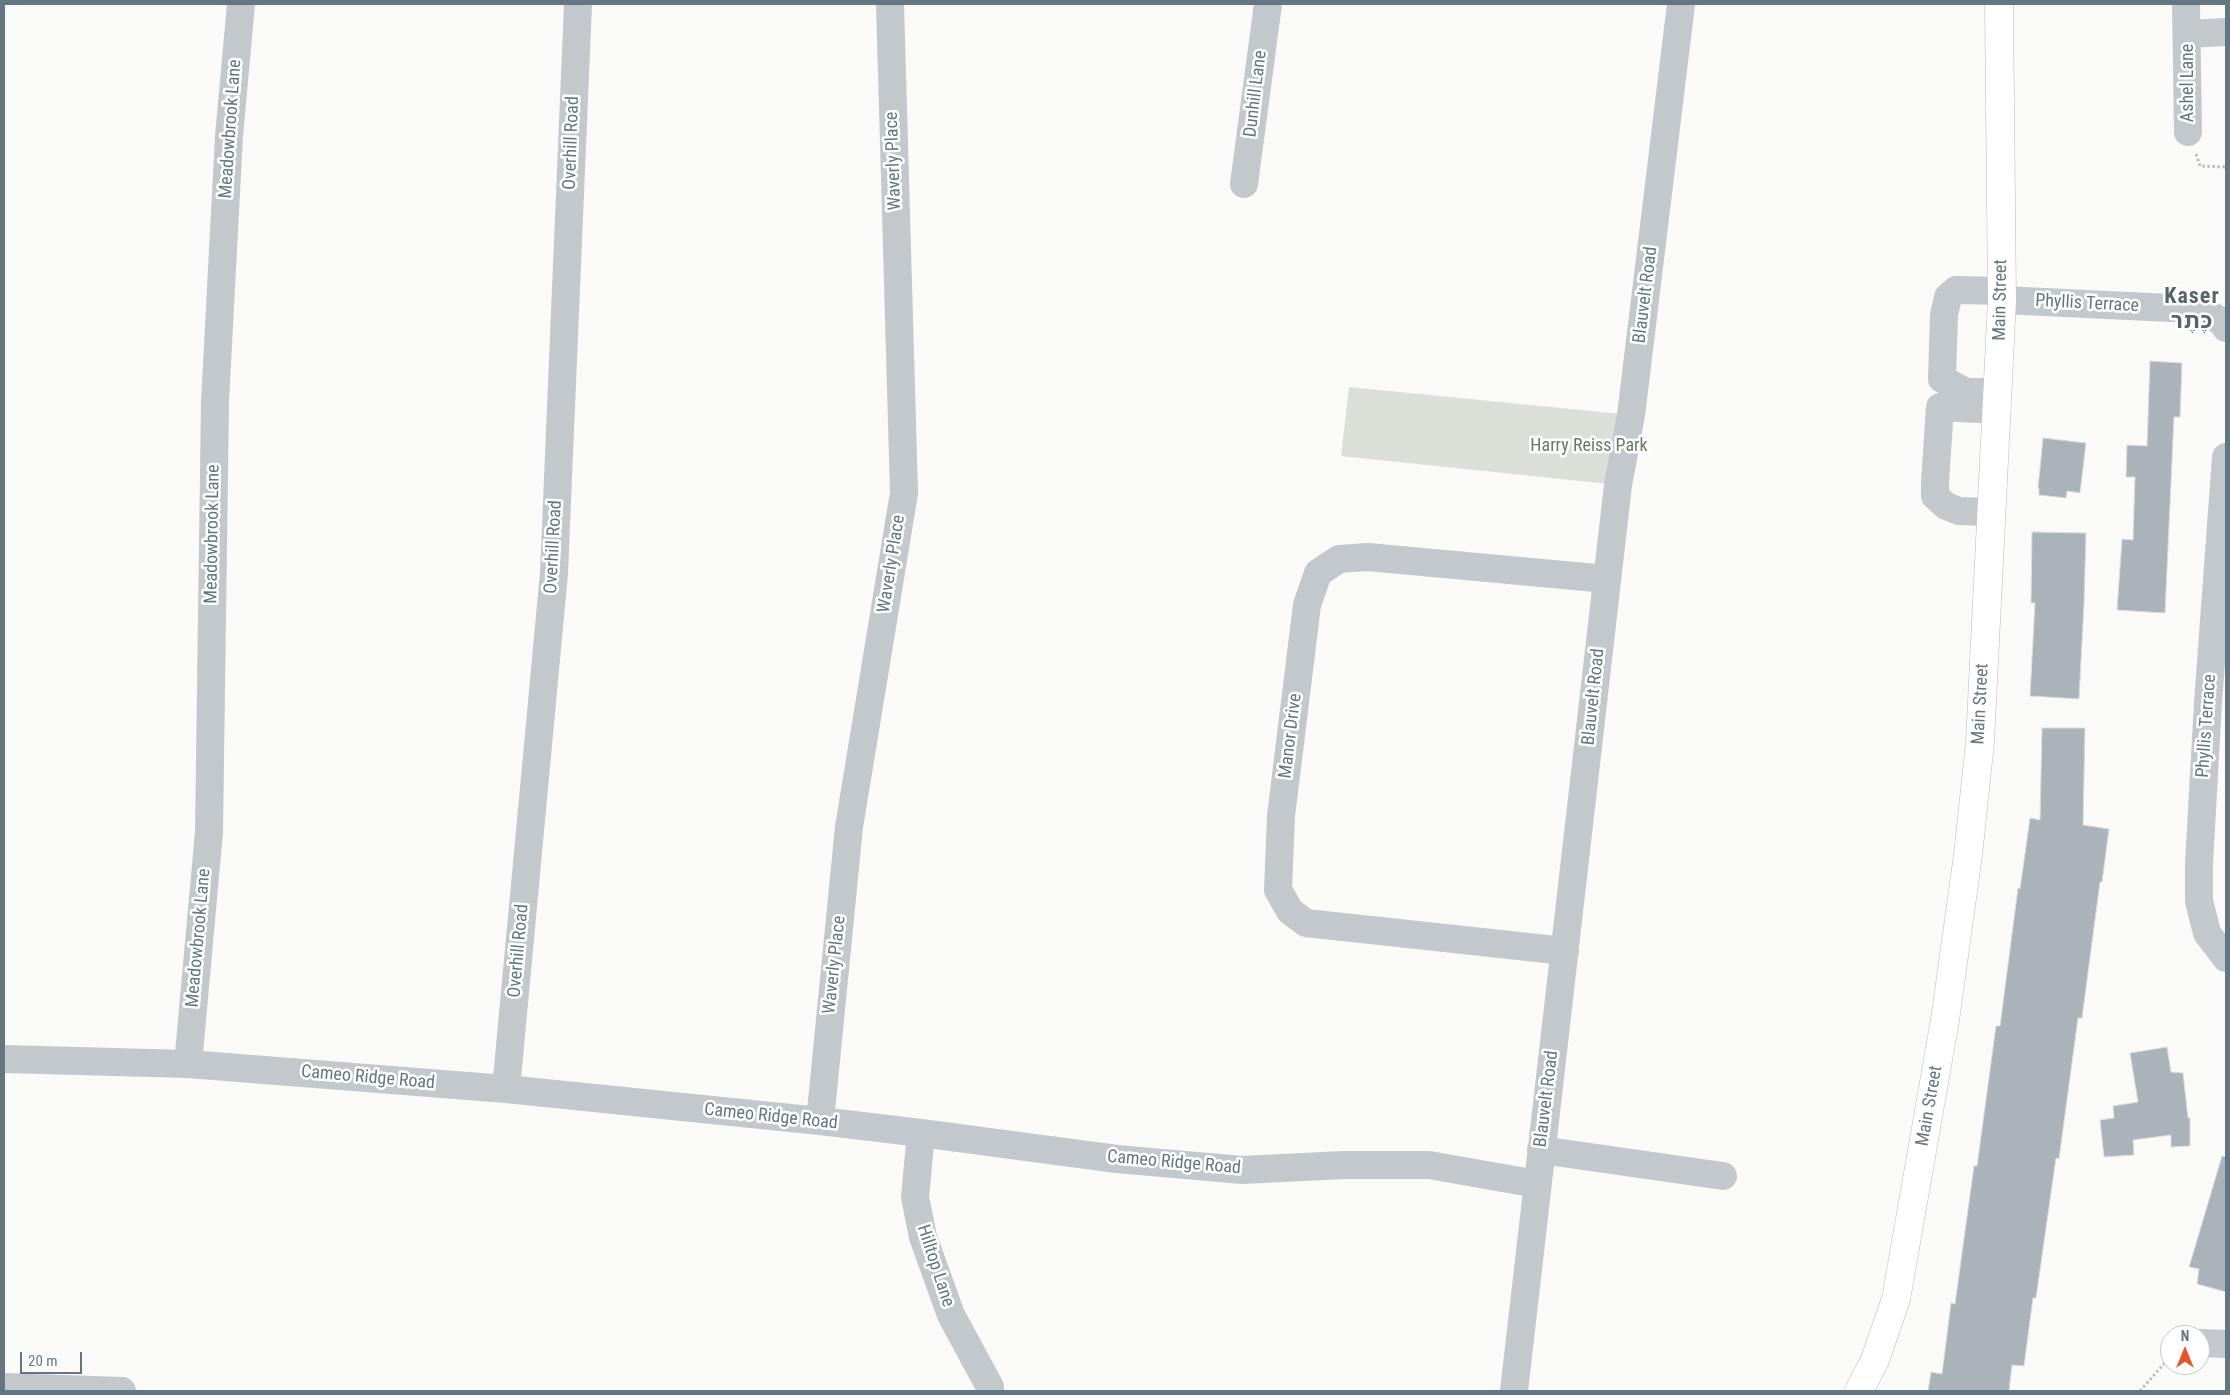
<!DOCTYPE html>
<html>
<head>
<meta charset="utf-8">
<style>
	body { margin:0 }
	#map { position:relative; width:2230px; height:1395px; overflow:hidden; background:#fafaf8; font-family:"Roboto Condensed",sans-serif }
	canvas { display:block }
	.frame { position:absolute; inset:0; border:5px solid #657683; pointer-events:none }
	.north { position:absolute; left:2160px; top:1325px; width:50px; height:50px; box-sizing:border-box; background:#fff; border:1px solid #c1c8cd; border-radius:50%; rotate:0deg; font-size:14px; font-weight:700; line-height:20px; text-align:center; color:#657683 }
	.north::after { content:''; display:block; margin:auto; width:18px; height:22px; background:#e4572e; clip-path:polygon(50% 0,100% 100%,50% 72%,0 100%) }
	.scale { position:absolute; left:20px; top:1352px; width:62px; height:22px; box-sizing:border-box; border:2px solid #657683; border-top:0; padding-left:6px; font-size:15px; line-height:18px; white-space:nowrap; color:#657683; -webkit-text-stroke:4px #fff; paint-order:stroke }
</style>
</head>
<body>
<div id="map">
<canvas width="2230" height="1395"></canvas>
<div class="frame"></div>
<div class="north">N</div>
<div class="scale">20 m</div>
</div>
<script>
const c = document.querySelector('canvas').getContext('2d');
c.lineJoin = 'round';
function fill(path, color) {
  c.fillStyle = color;
  c.fill(path, 'evenodd');
}
function poly(rows) {
  const path = new Path2D();
  for (const r of rows) {
    path.moveTo(r[0], r[1]);
    for (let i = 2; i < r.length; i += 2) path.lineTo(r[i], r[i + 1]);
  }
  return path;
}
function stroke(path, color, width, dash) {
  c.strokeStyle = color;
  c.lineWidth = width;
  c.lineCap = dash ? 'butt' : 'round';
  c.setLineDash(dash || []);
  c.stroke(path);
}
function write(font, color, halo, rows, align = 'center') {
  c.font = font + ' "Roboto Condensed","Noto Sans Hebrew",sans-serif';
  c.lineWidth = 5;
  c.setLineDash([]);
  c.textBaseline = 'middle';
  c.strokeStyle = halo;
  c.fillStyle = color;
  for (const [text, x, y, turn = 0] of rows) {
    c.save();
    c.translate(x, y);
    c.rotate((+turn || 0) * Math.PI / 180);
    c.textAlign = isNaN(turn) ? turn : align;
    if (halo) c.strokeText(text, 0, 0);
    c.fillText(text, 0, 0);
    c.restore();
  }
}
const green = poly([
	[1349,387,1631,415,1618,485,1341,456]
]);
const building = poly([
	[2150,361,2182,363,2180,417,2174,417,2165,613,2117,610,2122,539,2133,540,2135,477,2126,477,2127,445,2147,446,2150,361],
	[2043,438,2086,443,2080,493,2067,491,2066,498,2039,495,2039,488,2038,488,2043,438],
	[2032,532,2086,533,2084,604,2079,699,2030,696,2035,603,2031,603,2032,532],
	[2042,728,2085,728,2083,825,2109,829,2102,882,2100,882,2082,1018,2078,1018,2059,1159,2056,1158,2036,1298,2033,1298,2024,1366,2012,1365,2009,1391,1928,1391,1931,1372,1942,1374,1951,1303,1955,1304,1974,1166,1977,1166,1996,1026,2000,1026,2018,888,2020,889,2030,818,2040,820,2042,728],
	[2167,1047,2171,1072,2183,1073,2188,1118,2190,1118,2190,1146,2171,1147,2171,1135,2133,1140,2134,1155,2104,1157,2100,1120,2114,1118,2113,1106,2138,1102,2130,1053,2167,1047],
	[2222,1156,2226,1157,2226,1292,2197,1284,2199,1269,2189,1267,2222,1156]
]);
const path = poly([
	[2196,154,2200,166,2226,167],
	[2140,1391,2170,1357]
]);
const minor = poly([
	[2186,4,2188,132],
	[2187,34,2226,32],
	[1244,184,1268,4],
	[2002,300,2192,309,2209,314,2222,322,2226,328],
	[1995,392,1966,392,1942,379,1944,315,1948,297,1956,290,2002,291],
	[2226,457,2208,703,2199,863,2199,901,2207,933,2226,958],
	[1991,512,1959,511,1946,506,1935,496,1935,482,1940,407,1997,410],
	[1565,951,1306,923,1290,911,1278,890,1281,816,1307,605,1318,573,1339,559,1368,557,1607,579],
	[4,1059,188,1064,506,1089,820,1121,921,1133,1117,1159,1242,1170,1344,1165,1429,1165,1537,1184],
	[188,1064,209,832,215,402,229,136,241,4],
	[506,1089,554,573,578,4],
	[820,1121,849,827,904,493,890,4],
	[921,1133,915,1197,923,1237,951,1315,990,1387,990,1391],
	[1541,1150,1723,1176],
	[2200,1343,2226,1344],
	[4,1387,122,1391],
	[1514,1391,1618,485,1631,415,1681,4]
]);
const major = poly([
	[1859,1391,1875,1360,1896,1299,1945,1020,1968,855,1980,742,2002,300,1999,4]
]);
const streetNames = [
	["Ashel Lane",2188,83,-90],
	["Dunhill Lane",1256,94,-83],
	["Meadowbrook Lane",231,129,-86],
	["Overhill Road",572,143,-88],
	["Waverly Place",894,161,-92],
	["Blauvelt Road",1646,295,-83],
	["Main Street",2001,300,-89],
	["Phyllis Terrace",2087,304,3],
	["Meadowbrook Lane",213,534,-89],
	["Overhill Road",554,547,-87],
	["Waverly Place",892,564,-81],
	["Blauvelt Road",1594,697,-84],
	["Main Street",1981,704,-87],
	["Phyllis Terrace",2207,726,-86],
	["Manor Drive",1291,736,-83],
	["Meadowbrook Lane",199,938,-85],
	["Overhill Road",519,951,-85],
	["Waverly Place",835,965,-84],
	["Cameo Ridge Road",368,1078,5],
	["Blauvelt Road",1547,1099,-83],
	["Main Street",1930,1106,-80],
	["Cameo Ridge Road",771,1117,6],
	["Cameo Ridge Road",1174,1163,5],
	["Hilltop Lane",935,1266,72]
];
const parkNames = [
	["Harry Reiss Park",1589,446]
];
const districtNames = [
	["Kaser",2192,297],
	["כֶּתֶר",2192,322]
];
fill(green, '#dadfd7');
fill(building, '#aab3b9');
stroke(building, '#dcdcda', 1);
stroke(major, '#b5babe', 29);
stroke(path, '#bbbfc2', 3, [2.5, 2.5]);
stroke(minor, '#c3c8cc', 28);
stroke(major, '#fff', 28);
write('18px', '#657683', '#fff', streetNames);
write('18px', '#687a64', '#fff', parkNames);
c.letterSpacing = '1px';
write('bold 22px', '#57646e', '#fff', districtNames);
c.letterSpacing = '0px';
</script>
</body>
</html>
